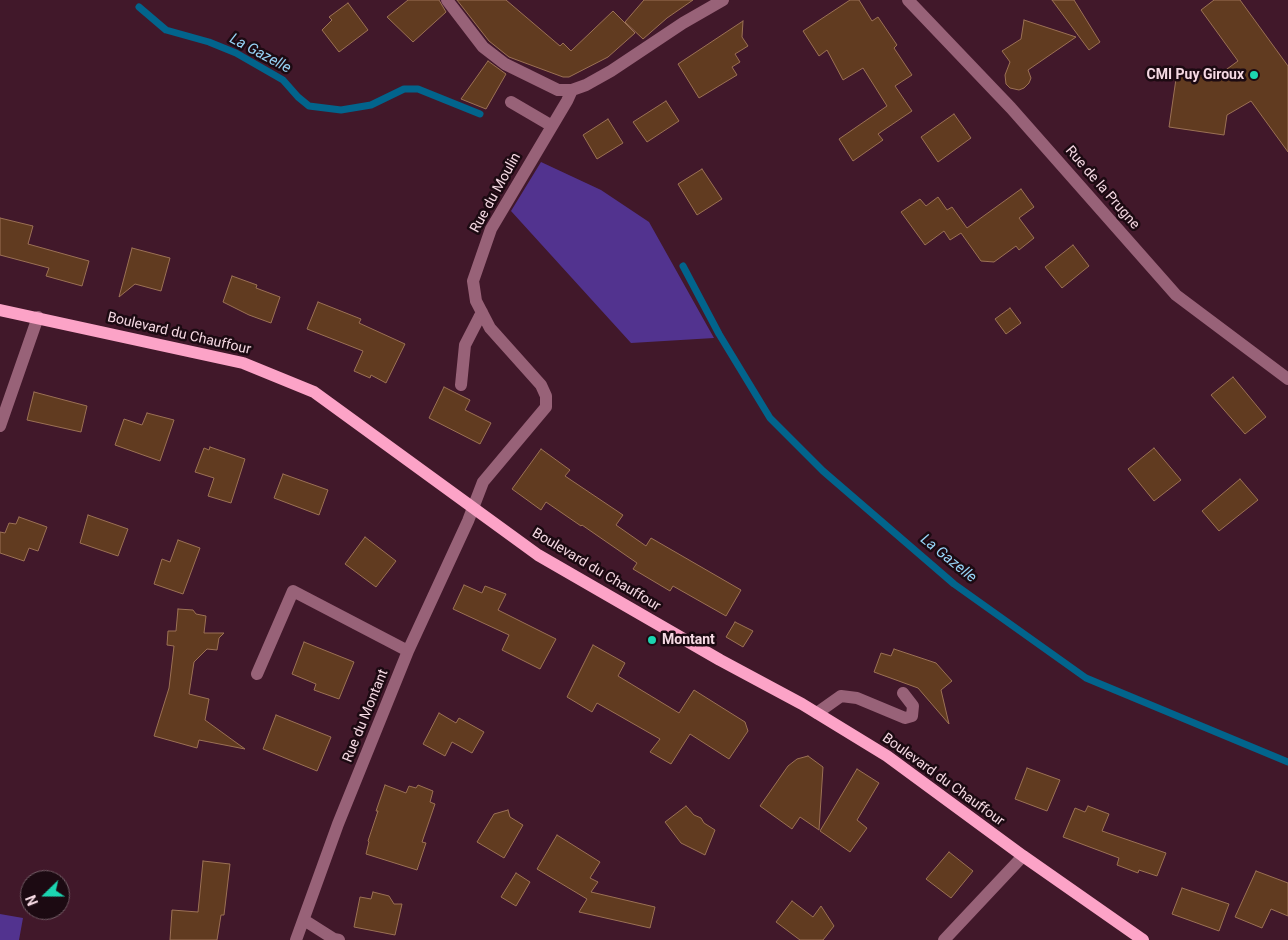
<!DOCTYPE html>
<html>
<head>
<meta charset="utf-8">
<style>
	body { margin:0 }
	#map { position:relative; width:1288px; height:940px; overflow:hidden; background:#41182a; font-family:Roboto,sans-serif }
	canvas { display:block }
	.north { position:absolute; left:20px; top:870px; width:50px; height:50px; box-sizing:border-box; background:#1c0a12; border:1px solid #735d66; border-radius:50%; rotate:248deg; font-size:14px; font-weight:700; line-height:20px; text-align:center; color:#f5d9e3 }
	.north::after { content:''; display:block; margin:auto; width:18px; height:22px; background:#1cd5b1; clip-path:polygon(50% 0,100% 100%,50% 72%,0 100%) }
</style>
</head>
<body>
<div id="map">
<canvas width="1288" height="940"></canvas>
<div class="north">N</div>
</div>
<script>
const c = document.querySelector('canvas').getContext('2d');
c.lineJoin = 'round';
function fill(path, color) {
  c.fillStyle = color;
  c.fill(path, 'evenodd');
}
function poly(rows) {
  const path = new Path2D();
  for (const r of rows) {
    path.moveTo(r[0], r[1]);
    for (let i = 2; i < r.length; i += 2) path.lineTo(r[i], r[i + 1]);
  }
  return path;
}
function stroke(path, color, width, dash) {
  c.strokeStyle = color;
  c.lineWidth = width;
  c.lineCap = dash ? 'butt' : 'round';
  c.setLineDash(dash || []);
  c.stroke(path);
}
function write(font, color, halo, rows, align = 'center') {
  c.font = font + ' Roboto,sans-serif';
  c.lineWidth = 5;
  c.setLineDash([]);
  c.textBaseline = 'middle';
  c.strokeStyle = halo;
  c.fillStyle = color;
  for (const [text, x, y, turn = 0] of rows) {
    c.save();
    c.translate(x, y);
    c.rotate((+turn || 0) * Math.PI / 180);
    c.textAlign = isNaN(turn) ? turn : align;
    if (halo) c.strokeText(text, 0, 0);
    c.fillText(text, 0, 0);
    c.restore();
  }
}
const green = poly([
	[541,162,601,190,649,222,714,338,631,343,511,211],
	[0,914,23,918,19,940,0,940]
]);
const stream = poly([
	[139,7,166,30,209,42,236,53,283,80,298,97,309,106,341,110,371,105,404,89,418,89,480,114],
	[683,266,719,334,770,418,823,471,954,584,1086,678,1288,762]
]);
const building = poly([
	[408,0,439,0,446,12,413,42,387,17,408,0],
	[457,0,506,0,560,46,563,43,571,51,613,11,635,33,608,57,569,77,563,77,509,57,489,41,457,0],
	[644,0,693,0,667,18,643,39,625,22,644,0],
	[850,0,859,0,872,21,878,17,897,45,894,48,912,75,895,86,912,111,878,134,883,140,853,161,839,139,887,106,863,68,843,80,827,50,819,56,803,31,850,0],
	[1052,0,1074,0,1100,42,1089,50,1052,0],
	[1214,0,1240,0,1288,66,1288,152,1251,101,1227,115,1224,135,1169,127,1177,72,1216,77,1238,61,1201,10,1214,0],
	[348,3,368,30,339,52,322,30,332,20,329,17,348,3],
	[1024,20,1076,37,1028,70,1031,78,1029,83,1024,88,1019,90,1010,88,1006,84,1005,75,1010,62,1002,51,1021,39,1024,20],
	[743,21,742,37,748,46,735,54,740,62,732,67,737,75,699,98,678,64,743,21],
	[488,61,506,74,486,109,461,99,488,61],
	[666,101,679,121,647,142,633,122,666,101],
	[954,114,971,138,938,162,921,137,954,114],
	[608,119,623,143,597,159,583,135,608,119],
	[702,169,722,199,697,215,678,184,702,169],
	[1021,189,1034,207,1019,218,1034,238,1019,250,1016,246,994,262,981,261,961,233,950,240,944,231,925,245,901,212,920,199,926,206,938,197,947,210,952,207,967,228,1021,189],
	[0,218,33,226,28,244,89,261,82,286,46,276,49,268,0,255,0,218],
	[1073,245,1089,266,1062,288,1045,267,1073,245],
	[132,248,170,258,161,291,135,284,119,297,132,248],
	[232,276,257,285,256,288,280,297,271,323,249,315,223,302,232,276],
	[318,302,361,319,359,323,405,344,386,383,371,375,370,378,354,371,363,351,307,329,318,302],
	[1010,308,1021,323,1006,334,995,319,1010,308],
	[1233,377,1266,417,1245,434,1211,395,1233,377],
	[444,387,470,400,465,410,491,423,480,444,429,418,444,387],
	[34,392,87,406,81,432,27,420,34,392],
	[147,413,174,420,160,461,115,445,124,419,142,425,147,413],
	[210,447,245,459,231,503,208,496,214,478,195,472,204,448,209,450,210,447],
	[1154,448,1181,480,1154,501,1128,469,1154,448],
	[541,449,570,470,565,476,623,515,616,525,646,546,651,538,741,590,726,616,673,586,670,591,633,569,637,563,582,525,581,526,546,502,541,510,512,489,541,449],
	[283,474,328,490,319,515,274,498,283,474],
	[1240,479,1258,500,1219,531,1202,511,1240,479],
	[88,515,128,529,118,556,80,543,88,515],
	[19,517,47,527,38,551,29,548,24,561,0,553,0,532,5,533,9,523,16,524,19,517],
	[365,537,396,561,376,587,345,564,365,537],
	[178,540,200,548,183,594,154,584,162,559,170,562,178,540],
	[464,585,482,593,485,586,506,594,498,610,556,639,540,669,502,650,509,635,453,609,464,585],
	[178,609,193,610,196,614,206,616,204,633,224,633,219,638,217,650,207,649,194,662,189,694,209,699,205,720,245,749,199,740,197,748,154,736,169,688,174,646,167,645,168,631,176,631,178,609],
	[735,622,753,631,743,647,726,637,735,622],
	[304,642,354,662,339,699,314,690,316,684,292,674,304,642],
	[593,645,625,663,618,676,679,713,694,690,745,722,748,731,729,759,690,734,671,764,650,752,660,739,597,703,592,712,567,697,593,645],
	[894,649,936,663,952,681,941,690,949,724,918,688,874,672,881,653,891,656,894,649],
	[439,713,456,723,459,718,484,732,472,753,452,742,445,756,423,744,439,713],
	[276,715,331,737,317,771,263,749,276,715],
	[808,756,823,767,819,830,800,817,792,829,760,806,788,766,797,759,808,756],
	[1027,768,1060,780,1047,811,1015,799,1027,768],
	[857,769,879,783,857,820,867,828,850,852,820,831,857,769],
	[385,785,406,793,409,786,416,788,418,785,433,791,430,802,435,804,422,842,426,843,417,870,366,854,369,842,368,841,378,811,376,811,385,785],
	[686,806,694,815,701,818,704,823,715,830,705,855,681,843,665,822,686,806],
	[1088,806,1109,814,1102,831,1166,853,1157,876,1139,870,1138,873,1117,865,1119,858,1063,837,1075,808,1085,812,1088,806],
	[508,810,510,817,523,825,504,858,477,842,494,814,508,810],
	[557,835,600,862,590,878,598,882,591,892,655,907,650,928,579,912,587,899,537,869,557,835],
	[949,852,973,871,951,898,926,879,949,852],
	[203,861,230,864,224,915,221,915,217,940,170,940,172,910,198,912,203,861],
	[1256,871,1288,883,1288,916,1271,909,1262,928,1235,917,1256,871],
	[516,873,530,882,516,906,501,897,516,873],
	[1182,888,1229,904,1219,931,1172,914,1182,888],
	[373,892,389,896,394,904,402,904,395,935,354,927,360,897,371,899,373,892],
	[792,901,813,917,821,906,834,926,823,940,800,940,776,922,792,901]
]);
const minor = poly([
	[447,0,483,47,505,64,558,90,572,90,586,85,611,71,683,23,723,0],
	[908,0,1011,108,1176,295,1288,379],
	[511,102,552,126],
	[461,385,465,345,482,312],
	[0,426,38,317],
	[257,674,293,591,408,651],
	[817,713,841,696,857,698,905,718,912,716,913,706,903,693],
	[304,920,334,939,339,940],
	[296,940,338,824,408,651,468,521,483,482,546,407,546,396,541,385,490,328,476,301,473,281,491,229,567,101,572,90],
	[944,940,1023,856]
]);
const major = poly([
	[0,310,243,363,314,392,538,555,720,660,802,704,887,756,1023,856,1143,940]
]);
const markers = [
	[1254,75,5,"#1cd5b1"],
	[652,640,5,"#1cd5b1"]
];
const poiNames = [
	["CMI Puy Giroux",1244,75],
	["Montant",662,640,"left"]
];
const streetNames = [
	["Rue de la Prugne",1102,188,49],
	["Rue du Moulin",496,193,-61],
	["Boulevard du Chauffour",179,334,13],
	["Boulevard du Chauffour",596,570,31],
	["Rue du Montant",366,716,-68],
	["Boulevard du Chauffour",943,780,36]
];
const waterNames = [
	["La Gazelle",260,54,28],
	["La Gazelle",948,559,39]
];
fill(green, '#52338f');
stroke(stream, '#02648c', 7);
fill(building, '#613b20');
stroke(building, '#9b7155', 1);
stroke(minor, '#986278', 12);
stroke(major, '#fca3c7', 12);
for (const [x, y, r, color] of markers) {
  const dot = new Path2D();
  dot.arc(x, y, r, 0, 2 * Math.PI);
  c.fillStyle = color;
  c.fill(dot);
  stroke(dot, '#1c0a12', 2);
}
write('bold 14px', '#f5d9e3', '#1c0a12', poiNames, 'right');
write('14px', '#f5d9e3', '#1c0a12', streetNames);
write('italic 15px', '#97d3f6', '#1c0a12', waterNames);
</script>
</body>
</html>
